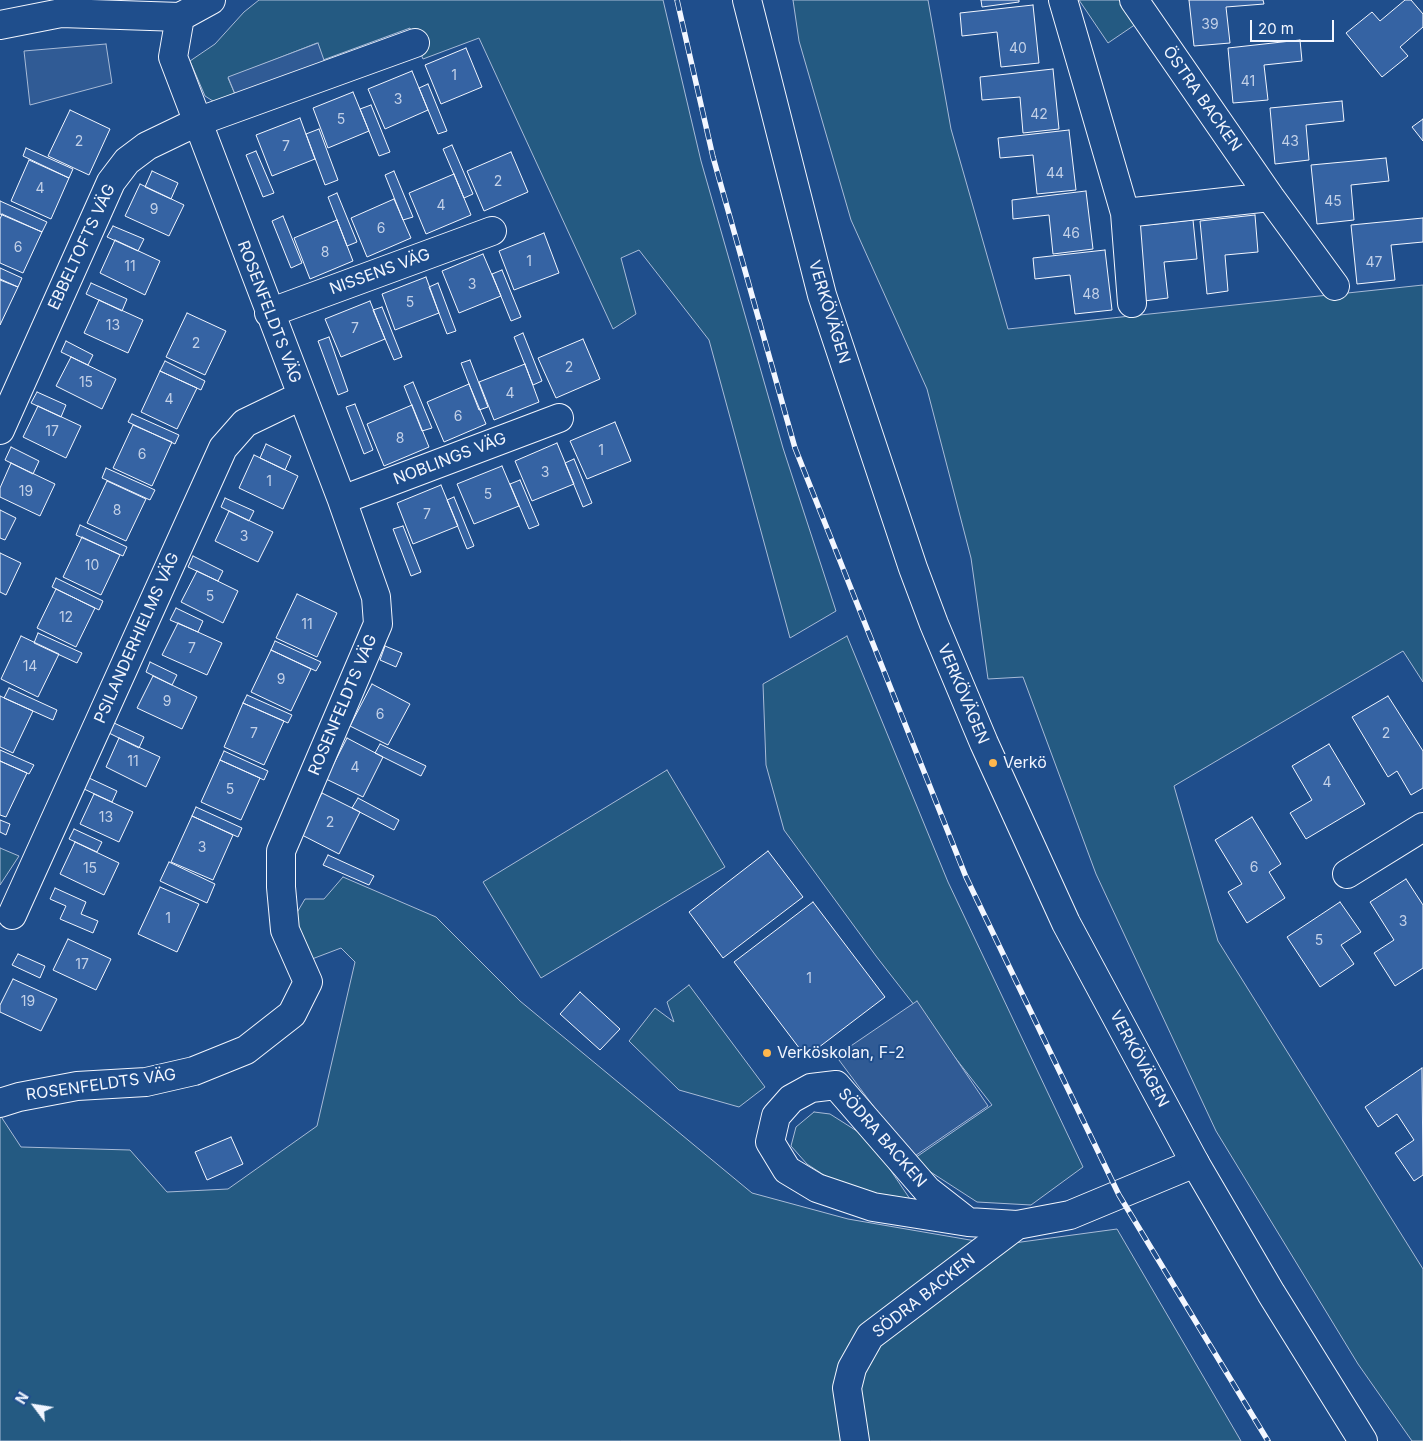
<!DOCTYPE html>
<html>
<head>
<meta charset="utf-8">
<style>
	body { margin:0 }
	#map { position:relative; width:1423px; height:1441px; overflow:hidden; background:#1f4e8c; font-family:Inter,sans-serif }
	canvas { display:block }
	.north { position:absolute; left:10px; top:1381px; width:50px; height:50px; -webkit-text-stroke:4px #1f4e8c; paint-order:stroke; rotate:301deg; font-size:14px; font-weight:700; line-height:20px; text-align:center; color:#f2f6ff }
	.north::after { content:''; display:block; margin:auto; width:18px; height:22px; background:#f2f6ff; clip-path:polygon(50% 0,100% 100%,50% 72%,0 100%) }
	.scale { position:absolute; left:1250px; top:20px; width:84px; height:22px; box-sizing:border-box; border:2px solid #f2f6ff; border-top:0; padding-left:6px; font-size:15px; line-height:18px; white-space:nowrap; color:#f2f6ff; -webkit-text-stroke:4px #1f4e8c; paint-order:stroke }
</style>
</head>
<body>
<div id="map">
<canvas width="1423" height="1441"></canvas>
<div class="north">N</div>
<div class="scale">20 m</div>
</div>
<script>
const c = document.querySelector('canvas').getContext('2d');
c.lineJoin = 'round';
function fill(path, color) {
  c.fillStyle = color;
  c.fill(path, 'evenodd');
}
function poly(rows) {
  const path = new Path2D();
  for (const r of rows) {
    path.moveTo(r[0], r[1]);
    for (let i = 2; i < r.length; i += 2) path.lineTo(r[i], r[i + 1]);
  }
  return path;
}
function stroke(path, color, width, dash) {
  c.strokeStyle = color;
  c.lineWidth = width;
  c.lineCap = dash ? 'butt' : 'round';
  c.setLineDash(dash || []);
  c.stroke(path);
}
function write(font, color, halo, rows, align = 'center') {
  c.font = font + ' Inter,sans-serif';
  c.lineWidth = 4;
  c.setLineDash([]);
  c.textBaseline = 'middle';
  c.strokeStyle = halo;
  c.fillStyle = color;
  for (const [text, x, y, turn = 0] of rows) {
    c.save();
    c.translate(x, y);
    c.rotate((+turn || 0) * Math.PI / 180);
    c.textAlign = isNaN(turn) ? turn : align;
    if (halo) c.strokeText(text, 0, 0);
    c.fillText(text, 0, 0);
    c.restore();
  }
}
const green = poly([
	[259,0,663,0,701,161,783,448,836,611,790,638,709,340,639,250,621,258,636,314,613,329,479,38,423,59,410,28,323,60,317,43,228,78,237,99,216,103,205,96,190,61,215,44,244,12,259,0],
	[793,0,928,0,951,129,1008,329,1423,285,1423,682,1403,651,1174,786,1218,941,1423,1269,1423,1441,1412,1441,1358,1364,1216,1131,1096,874,1023,677,988,679,971,558,927,389,851,220,799,41,793,0],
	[1079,0,1119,0,1136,24,1108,43,1079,0],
	[847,636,948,882,1083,1167,1031,1205,977,1202,912,1160,992,1105,876,956,784,830,766,765,763,684,847,636],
	[667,770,725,867,541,978,483,882,667,770],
	[0,848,19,856,0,885,0,848],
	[343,877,436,917,520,1001,752,1193,848,1219,999,1245,1117,1229,1241,1441,0,1441,0,1115,21,1147,130,1150,167,1192,228,1189,317,1126,355,962,341,948,312,959,303,946,295,916,305,899,324,899,343,877],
	[689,985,765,1087,739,1107,679,1090,629,1041,655,1008,674,1022,667,1002,689,985],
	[814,1112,830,1114,860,1133,883,1159,910,1199,880,1198,833,1181,807,1164,791,1146,796,1127,814,1112]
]);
const parking = poly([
	[318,43,332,83,244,116,228,77,318,43],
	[106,44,112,83,30,105,24,51,106,44],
	[917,1001,988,1106,912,1158,836,1056,917,1001]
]);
const building = poly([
	[981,0,1019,0,1019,2,982,7,981,0],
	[1189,0,1263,0,1264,4,1226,7,1230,43,1194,46,1189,0],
	[1405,0,1411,0,1423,14,1423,27,1400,47,1408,56,1382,77,1346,33,1372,12,1380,21,1405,0],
	[1033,5,1039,63,1001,67,997,32,962,36,960,13,1033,5],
	[1300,40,1302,61,1264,65,1268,100,1233,103,1228,48,1300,40],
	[466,48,482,87,441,104,425,65,466,48],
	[1053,69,1059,129,1023,133,1020,97,982,100,980,77,1053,69],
	[412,71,428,110,385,129,368,89,412,71],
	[428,84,447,131,438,134,419,88,428,84],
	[353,92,369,131,328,148,313,108,353,92],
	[1342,101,1344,121,1306,125,1309,160,1275,164,1270,108,1342,101],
	[371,105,390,152,379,156,360,109,371,105],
	[70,110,110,129,89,175,48,156,70,110],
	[300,118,315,159,272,176,256,135,300,118],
	[1423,119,1423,141,1412,127,1423,119],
	[319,129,338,180,325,185,306,134,319,129],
	[1069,130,1076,190,1037,194,1033,155,1000,158,998,138,1069,130],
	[452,145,473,194,464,198,443,149,452,145],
	[26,148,73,169,69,178,23,156,26,148],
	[256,151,274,193,263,197,246,155,256,151],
	[511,152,528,192,484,211,467,171,511,152],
	[1386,158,1389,181,1351,185,1354,220,1317,224,1311,165,1386,158],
	[29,160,69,178,51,219,11,201,29,160],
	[152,171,178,183,171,199,145,187,152,171],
	[394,171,413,217,403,220,385,175,394,171],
	[454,174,471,215,426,234,409,193,454,174],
	[140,184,184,205,169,236,125,216,140,184],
	[1086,191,1093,249,1053,254,1049,215,1013,219,1012,200,1086,191],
	[337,193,357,242,347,246,328,197,337,193],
	[394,199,411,238,367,257,351,218,394,199],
	[0,201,47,222,42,232,0,214,0,201],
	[2,214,42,232,23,273,0,263,0,219,2,214],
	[1255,215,1258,252,1225,255,1228,291,1207,294,1200,221,1255,215],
	[283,216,302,263,291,268,272,221,283,216],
	[1423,218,1423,242,1391,245,1395,280,1357,284,1351,225,1423,218],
	[337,220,353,261,310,279,294,238,337,220],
	[1193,220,1197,259,1164,262,1168,298,1144,301,1137,226,1193,220],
	[113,226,144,239,138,251,107,237,113,226],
	[544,233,559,273,514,290,499,251,544,233],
	[115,240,160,261,145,295,100,273,115,240],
	[1105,250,1112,310,1075,314,1070,275,1035,279,1033,258,1105,250],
	[483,254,501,296,459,313,442,271,483,254],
	[0,268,22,278,18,287,0,280,0,268],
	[502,270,521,317,511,321,492,274,502,270],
	[426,277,439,313,395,330,382,294,426,277],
	[0,279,18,287,0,325,0,279],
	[91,283,127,299,122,311,86,294,91,283],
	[438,283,456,331,447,334,429,287,438,283],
	[99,300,143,320,128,353,84,333,99,300],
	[370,301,385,339,341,357,325,319,370,301],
	[382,307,402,357,394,360,373,310,382,307],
	[187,313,226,331,205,375,166,357,187,313],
	[523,333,542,381,533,385,514,337,523,333],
	[329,337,348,391,338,395,318,341,329,337],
	[583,339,600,379,556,398,538,358,583,339],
	[66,341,93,355,88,365,61,352,66,341],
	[71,357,116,379,102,409,56,386,71,357],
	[470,360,488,407,479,410,461,363,470,360],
	[165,361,205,381,201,390,160,371,165,361],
	[525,364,539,402,494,420,479,382,525,364],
	[160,371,197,388,177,429,141,412,160,371],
	[413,382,432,428,422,431,404,386,413,382],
	[469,384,486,424,444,442,427,402,469,384],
	[37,392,66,405,61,417,31,403,37,392],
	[355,404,373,450,364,454,346,407,355,404],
	[412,405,429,447,384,466,367,424,412,405],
	[38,406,81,426,66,458,23,437,38,406],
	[132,414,179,435,175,444,128,422,132,414],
	[615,422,631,461,587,479,570,441,615,422],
	[133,425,172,442,152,486,113,468,133,425],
	[557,443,574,484,532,501,515,461,557,443],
	[266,444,291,456,285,470,260,458,266,444],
	[11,447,39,461,33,474,5,460,11,447],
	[254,455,298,476,283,509,239,488,254,455],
	[574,459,592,503,583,507,565,463,574,459],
	[11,463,55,484,40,516,0,497,0,488,11,463],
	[502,466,519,506,474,524,457,484,502,466],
	[106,468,155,490,150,500,102,478,106,468],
	[520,480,539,525,529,529,510,484,520,480],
	[107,481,146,499,126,541,87,523,107,481],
	[441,485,458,526,413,544,397,503,441,485],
	[454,497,474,546,467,549,447,500,454,497],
	[225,498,254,511,249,521,221,507,225,498],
	[0,510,16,518,5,540,0,538,0,510],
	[229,511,273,532,258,562,215,541,229,511],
	[80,525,127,547,123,556,76,535,80,525],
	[403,526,421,572,411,576,393,529,403,526],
	[82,537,120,555,101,595,63,577,82,537],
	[0,553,21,563,6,595,0,592,0,553],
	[193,556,223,571,218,581,188,567,193,556],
	[197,571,238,591,223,623,181,602,197,571],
	[56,578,103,601,99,610,52,587,56,578],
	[56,589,95,608,76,647,37,628,56,589],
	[297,594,337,613,317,657,276,638,297,594],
	[176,608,203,621,198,632,170,620,176,608],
	[178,623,222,643,207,675,162,655,178,623],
	[38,633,82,653,77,663,34,643,38,633],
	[21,636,59,654,38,697,1,679,21,636],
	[275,641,321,662,316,671,271,650,275,641],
	[385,646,402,653,396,667,380,660,385,646],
	[271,650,311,669,291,711,251,692,271,650],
	[150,662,177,675,172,685,146,672,150,662],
	[153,676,197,697,182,729,137,708,153,676],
	[372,684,410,704,388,745,350,726,372,684],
	[9,688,57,710,53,720,4,698,9,688],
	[247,695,292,715,288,723,243,703,247,695],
	[0,696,33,711,13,753,0,747,0,696],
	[1388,696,1423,751,1423,788,1411,795,1397,771,1388,777,1352,717,1388,696],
	[243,703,284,721,264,765,224,747,243,703],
	[114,723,144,737,139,748,109,733,114,723],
	[119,738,160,757,146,787,106,767,119,738],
	[347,738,383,757,363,797,326,779,347,738],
	[380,744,426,766,421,776,375,753,380,744],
	[1329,744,1365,804,1306,839,1290,813,1312,800,1292,766,1329,744],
	[0,750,34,765,29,774,0,761,0,750],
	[224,751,268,771,264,780,220,760,224,751],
	[220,760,260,778,241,820,201,802,220,760],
	[0,761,27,773,6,817,0,815,0,761],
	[89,778,117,791,112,802,84,789,89,778],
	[322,793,360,812,339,854,300,834,322,793],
	[94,794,133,812,119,842,80,824,94,794],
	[358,798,399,820,394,830,352,808,358,798],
	[196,807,242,828,238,837,192,816,196,807],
	[192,816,233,835,213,880,171,862,192,816],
	[1252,817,1281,864,1269,872,1285,898,1247,923,1228,892,1242,884,1215,840,1252,817],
	[0,820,10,824,6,835,0,832,0,820],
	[74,829,102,842,97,852,69,839,74,829],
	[75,842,119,863,104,895,60,874,75,842],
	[768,851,803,897,723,958,689,912,768,851],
	[328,855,374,876,369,885,323,865,328,855],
	[169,862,215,884,207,903,160,881,169,862],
	[1406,879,1423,905,1423,968,1395,986,1374,953,1394,940,1370,902,1406,879],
	[160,887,199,904,177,952,138,934,160,887],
	[55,888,86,902,81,914,98,921,93,933,60,919,66,906,50,899,55,888],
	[813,902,885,997,806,1057,734,962,813,902],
	[1340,902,1361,932,1341,945,1354,964,1320,987,1287,937,1340,902],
	[68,939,111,959,96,990,53,970,68,939],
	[18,954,45,966,40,978,12,965,18,954],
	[13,979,57,999,41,1031,0,1012,0,1005,13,979],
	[580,992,620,1029,600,1050,560,1014,580,992],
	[1422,1068,1423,1175,1414,1181,1395,1153,1414,1140,1397,1114,1378,1127,1365,1107,1422,1068],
	[231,1137,243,1164,207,1180,195,1152,231,1137]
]);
const minor = poly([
	[1063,0,1125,213,1132,303],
	[1134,0,1270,197,1335,286],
	[0,25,61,13,180,17,211,0],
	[1125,213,1270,197],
	[269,313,492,231],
	[0,430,111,182,127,161,147,146,197,122,415,43],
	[342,500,559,418],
	[1347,874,1423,827],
	[12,915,223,448,245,423,301,396],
	[0,1103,19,1097,77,1086,146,1082,194,1071,246,1050,292,1014,308,982,285,930,281,887,281,851,378,624,376,597,342,500,173,57,180,17],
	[968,1222,873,1207,817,1188,787,1170,770,1142,776,1116,791,1099,811,1088,836,1085,927,1190,968,1222,1017,1225,1070,1215,1195,1163],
	[855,1441,847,1388,852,1368,870,1336,1017,1225]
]);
const major = poly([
	[747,0,822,295,913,568,934,624,984,743,1066,923,1195,1163,1271,1293,1363,1441]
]);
const rail = poly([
	[677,0,713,157,795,448,966,877,1119,1195,1268,1441]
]);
const markers = [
	[993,763,5,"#ffb74d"],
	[767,1053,5,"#ffb74d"]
];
const numberNames = [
	["39",1210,25],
	["40",1018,49],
	["1",454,76],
	["41",1248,82],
	["3",398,100],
	["42",1039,115],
	["5",341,120],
	["2",79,142],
	["43",1290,142],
	["7",286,147],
	["44",1055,174],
	["2",498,182],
	["4",40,189],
	["45",1333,202],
	["4",441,206],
	["9",154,210],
	["6",381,229],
	["46",1071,234],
	["6",18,248],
	["8",325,253],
	["1",529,262],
	["47",1374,263],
	["11",130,267],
	["3",472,285],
	["48",1091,295],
	["5",410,303],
	["13",113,326],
	["7",355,329],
	["2",196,344],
	["2",569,368],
	["15",86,383],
	["4",510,394],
	["4",169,400],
	["6",458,417],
	["17",52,432],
	["8",400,439],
	["1",601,451],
	["6",142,455],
	["3",545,473],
	["1",269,482],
	["19",26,492],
	["5",488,495],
	["8",117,511],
	["7",427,515],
	["3",244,537],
	["10",92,566],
	["5",210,597],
	["12",66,618],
	["11",307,625],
	["7",192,649],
	["14",30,667],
	["9",281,680],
	["9",167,702],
	["6",380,715],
	["7",254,734],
	["2",1386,734],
	["11",133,762],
	["4",355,768],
	["4",1327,783],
	["5",230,790],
	["13",106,818],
	["2",330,823],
	["3",202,848],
	["6",1254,868],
	["15",90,869],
	["1",168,919],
	["3",1403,922],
	["5",1319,941],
	["17",82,965],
	["1",809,979],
	["19",28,1002]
];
const streetNames = [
	["ÖSTRA BACKEN",1202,99,55],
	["EBBELTOFTS VÄG",82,247,-65],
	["NISSENS VÄG",380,272,-20],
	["ROSENFELDTS VÄG",269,312,69],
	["VERKÖVÄGEN",829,312,73],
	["NOBLINGS VÄG",450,459,-21],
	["PSILANDERHIELMS VÄG",137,638,-66],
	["VERKÖVÄGEN",963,694,67],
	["ROSENFELDTS VÄG",343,705,-67],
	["VERKÖVÄGEN",1139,1059,62],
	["ROSENFELDTS VÄG",101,1085,-8],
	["SÖDRA BACKEN",882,1138,49],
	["SÖDRA BACKEN",924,1296,-38]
];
const poiNames = [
	["Verkö",1003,763],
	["Verköskolan, F-2",777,1053]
];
fill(green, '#245a82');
stroke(green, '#a8bbd7', 1);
fill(parking, '#305b95');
stroke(parking, '#a8bbd7', 1);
fill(building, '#3563a3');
stroke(building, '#f2f6ff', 1);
stroke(minor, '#f2f6ff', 30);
stroke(major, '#f2f6ff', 30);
stroke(minor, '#1f4e8c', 28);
stroke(major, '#1f4e8c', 28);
stroke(rail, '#f2f6ff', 5.5);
stroke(rail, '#1f4e8c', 4, [11]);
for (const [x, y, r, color] of markers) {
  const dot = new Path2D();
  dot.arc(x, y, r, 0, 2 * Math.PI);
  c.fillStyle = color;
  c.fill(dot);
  stroke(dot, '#1f4e8c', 2);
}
write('14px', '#c3d1e8', null, numberNames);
write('16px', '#f2f6ff', '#1f4e8c', streetNames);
write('16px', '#f2f6ff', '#1f4e8c', poiNames, 'left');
</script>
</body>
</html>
